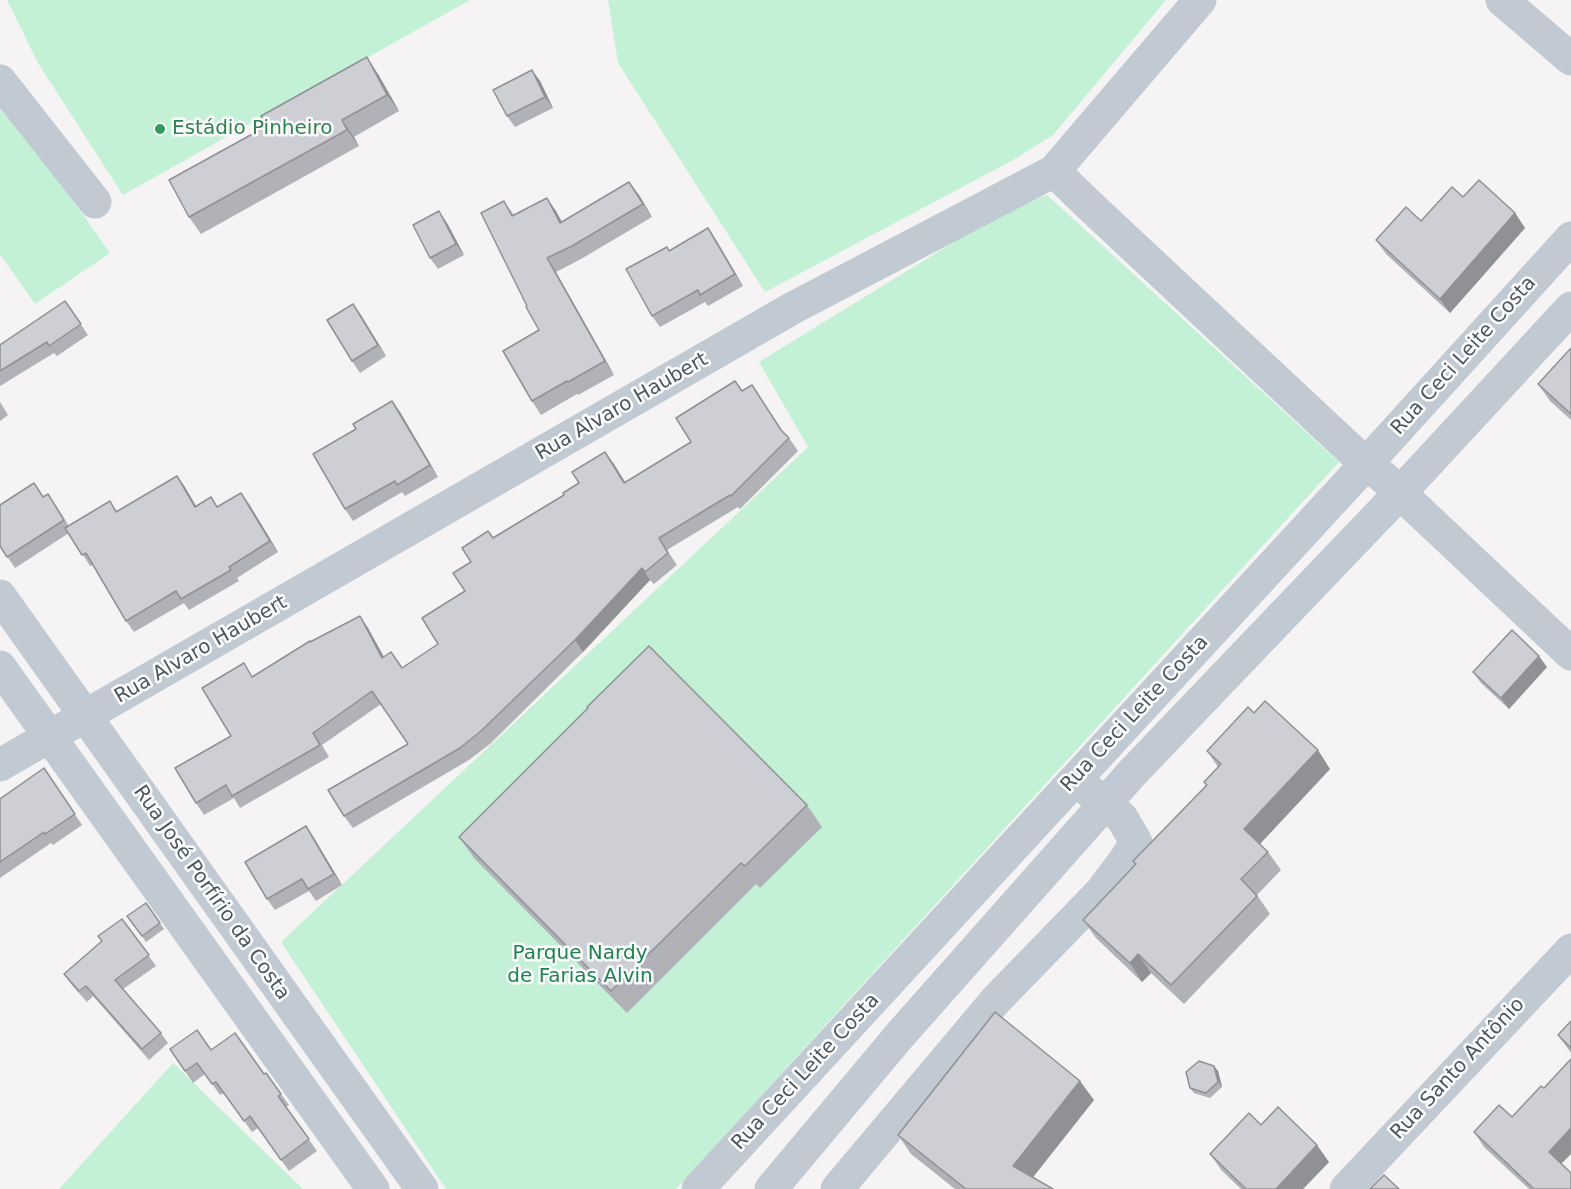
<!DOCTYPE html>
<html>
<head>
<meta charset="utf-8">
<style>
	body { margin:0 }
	canvas { display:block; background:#f5f3f3 }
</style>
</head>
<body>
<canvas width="1571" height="1189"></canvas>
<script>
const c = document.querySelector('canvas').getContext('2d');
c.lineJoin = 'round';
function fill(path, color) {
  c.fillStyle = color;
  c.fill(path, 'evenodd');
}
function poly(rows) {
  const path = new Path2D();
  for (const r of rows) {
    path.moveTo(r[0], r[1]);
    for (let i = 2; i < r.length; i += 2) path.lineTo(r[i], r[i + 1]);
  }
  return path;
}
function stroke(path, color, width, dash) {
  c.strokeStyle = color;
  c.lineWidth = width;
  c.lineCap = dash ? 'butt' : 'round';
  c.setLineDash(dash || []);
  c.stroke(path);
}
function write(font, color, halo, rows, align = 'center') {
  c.font = font + ' "DejaVu Sans",sans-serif';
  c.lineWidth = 5;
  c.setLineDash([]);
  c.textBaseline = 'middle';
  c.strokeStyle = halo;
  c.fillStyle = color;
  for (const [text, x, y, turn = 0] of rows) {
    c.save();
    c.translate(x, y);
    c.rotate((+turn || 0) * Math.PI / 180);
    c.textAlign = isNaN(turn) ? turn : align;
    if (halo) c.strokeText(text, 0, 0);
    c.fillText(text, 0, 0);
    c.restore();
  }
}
const green = poly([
	[7,0,470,0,123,195,38,63],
	[608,0,1166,0,1053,135,1013,160,765,292,618,63],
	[6,105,110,253,35,304,0,254,0,109],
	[1047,195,1339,462,676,1189,446,1189,281,942,808,447,759,362,1006,210],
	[173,1063,303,1189,59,1189]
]);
const minor = poly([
	[1502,0,1571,59],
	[0,81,95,202],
	[1054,171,1088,204,1366,464,1383,477,1571,654],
	[0,596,422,1189],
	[0,667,373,1189],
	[0,765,791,309,1054,171,1200,0],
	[698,1189,1366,464,1571,238],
	[771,1189,900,1035,1133,772,1399,494,1571,308],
	[837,1189,996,1000,1101,892,1125,860,1136,842,1122,818,1088,790],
	[1346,1189,1571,950]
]);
const wall = poly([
	[532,70,540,81,553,108,515,127,507,116],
	[378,74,399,111,354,137,359,146,201,234,189,217],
	[639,195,652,217,581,259,556,272,614,375,578,395,577,394,541,415,532,401,539,330,527,306,504,201,514,215,556,211,562,222],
	[1463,197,1515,213,1525,228,1450,313,1386,254,1376,240,1421,221],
	[447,223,464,255,438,269,430,258],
	[708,228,716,240,743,286,708,306,705,302,660,327,652,316,667,247,669,251],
	[65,301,88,335,57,356,54,353,0,386,0,345],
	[353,304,386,356,360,373,352,361],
	[1571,348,1571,420,1550,401,1538,384],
	[752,385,783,432,789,438,798,451,740,509,738,507,667,550,677,565,654,584,650,580,583,652,490,744,469,760,353,828,344,816,408,744,381,704,322,745,329,757,240,808,234,798,204,815,196,803,231,736,310,642,360,616,368,628,384,657,402,668,438,644,465,591,471,562,493,538,564,495,579,483,605,452,625,482,691,442,742,391],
	[392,401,400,412,438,477,405,496,402,492,353,521,345,509,356,429],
	[0,402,8,415,0,421],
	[177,476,196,506,218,506,249,504,278,552,237,578,239,581,189,610,184,603,134,632,126,621,93,565,90,566,69,533,15,568,0,546,43,497,48,494,69,526,110,501,117,511],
	[1547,667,1509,709,1481,683,1473,672],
	[1254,713,1330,769,1260,844,1268,852,1281,870,1257,895,1270,914,1184,1004,1151,973,1142,982,1096,938,1083,920,1136,864,1133,861,1206,785,1204,782,1218,767,1207,751],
	[44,768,82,825,53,845,51,843,0,878,0,799],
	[807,805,822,827,760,888,756,884,627,1013,474,858,459,837],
	[306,826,314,838,342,885,316,901,309,891,275,910,267,899],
	[146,903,164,929,146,942,127,916],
	[122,919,156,966,123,989,161,1033,168,1043,149,1060,93,996,87,1002,71,984,64,974,102,941],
	[1571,1021,1571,1053,1558,1035],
	[170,1049,211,1050,264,1074,281,1094,289,1105,286,1107,317,1151,289,1171,258,1128,252,1132,224,1093,220,1095,205,1074,193,1083],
	[1218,1071,1222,1087,1210,1098,1194,1093,1190,1088],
	[1544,1088,1562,1164,1571,1189,1529,1189,1484,1147,1474,1132,1512,1117],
	[1094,1100,1033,1177,1053,1189,955,1189,911,1154,898,1135],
	[1261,1125,1329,1162,1303,1189,1241,1189,1222,1171,1210,1154]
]);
const shadedWall = poly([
	[367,57,378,74,399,111,387,95],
	[532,70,540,81,553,108,545,97],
	[342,120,354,137,359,146,347,130],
	[629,182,639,195,652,217,643,204],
	[547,198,556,211,569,236,560,223],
	[439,211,447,223,464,255,456,244],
	[1515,213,1525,228,1450,313,1440,299],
	[708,228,716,240,743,286,735,274],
	[547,258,556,272,614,375,605,361],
	[353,304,361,315,386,356,378,345],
	[392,401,400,412,438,477,430,465],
	[605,452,614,464,633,495,624,483],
	[177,476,185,487,203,518,195,507],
	[241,493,249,504,278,552,270,541],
	[642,568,650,580,583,652,575,640],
	[360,616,368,628,391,670,382,658],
	[1539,656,1547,667,1509,709,1501,698],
	[1318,750,1330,769,1257,847,1244,829],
	[306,826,314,838,342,885,334,874],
	[1138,954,1151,973,1142,982,1130,963],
	[1214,1066,1218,1071,1222,1087,1218,1082],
	[1080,1081,1094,1100,1026,1186,1013,1166],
	[1571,1128,1571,1154,1559,1166,1549,1152],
	[1317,1145,1329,1162,1303,1189,1276,1189]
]);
const building = poly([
	[367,57,387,95,342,120,347,130,189,217,169,180,267,126,261,116,367,57],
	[532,70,545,97,507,116,493,90,532,70],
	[1479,180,1515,213,1440,299,1376,240,1406,207,1421,221,1452,187,1463,197,1479,180],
	[629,182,643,204,572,246,547,258,605,361,568,382,567,381,532,401,503,351,539,330,526,307,527,306,481,213,504,201,512,216,547,198,560,223,629,182],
	[439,211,456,244,430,258,413,225,439,211],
	[708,228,735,274,700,295,698,290,652,316,626,269,667,247,669,251,708,228],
	[65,301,81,324,49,346,47,342,0,371,0,345,65,301],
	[353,304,378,345,352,361,327,320,353,304],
	[1571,348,1571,414,1538,384,1571,348],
	[735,381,742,391,752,385,781,430,789,438,731,496,730,495,659,538,668,553,645,572,642,568,575,640,481,731,460,748,344,816,328,790,408,744,372,691,313,733,320,745,232,796,226,785,196,803,175,768,231,736,202,688,244,663,252,677,310,641,310,642,360,616,382,658,391,652,402,668,438,644,422,618,465,591,453,573,471,562,462,548,488,531,493,538,564,495,563,493,579,483,572,472,605,452,624,483,691,442,676,418,735,381],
	[392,401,430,465,397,485,395,481,345,509,313,454,356,429,353,424,392,401],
	[177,476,195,507,211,497,217,507,241,493,270,541,229,567,231,570,181,599,176,591,126,621,86,553,82,555,65,528,110,501,116,512,177,476],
	[34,483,43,497,48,494,64,520,7,557,0,546,0,505,34,483],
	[1512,630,1539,656,1501,698,1473,672,1512,630],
	[649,646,807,805,745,866,741,863,611,991,459,837,588,708,587,707,649,646],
	[1265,701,1318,750,1244,829,1268,852,1241,879,1257,896,1171,985,1138,954,1130,963,1083,920,1136,864,1133,861,1207,785,1204,782,1221,764,1207,751,1248,707,1254,713,1265,701],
	[44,768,75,814,45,834,44,832,0,862,0,799,44,768],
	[306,826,334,874,308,889,302,879,267,899,245,862,306,826],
	[146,903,160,923,142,936,127,916,146,903],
	[122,919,149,955,115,980,161,1033,142,1049,86,986,79,991,64,974,102,941,98,936,122,919],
	[995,1012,1080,1081,1013,1166,1053,1189,966,1189,898,1135,995,1012],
	[1571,1021,1571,1048,1558,1035,1571,1021],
	[197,1030,211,1050,235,1033,264,1074,266,1073,281,1094,278,1096,309,1139,281,1160,250,1116,244,1121,216,1082,212,1084,197,1063,185,1071,170,1049,197,1030],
	[1571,1059,1571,1128,1549,1152,1571,1173,1571,1189,1534,1189,1474,1132,1499,1105,1512,1117,1541,1086,1544,1088,1571,1059],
	[1199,1061,1214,1066,1218,1082,1206,1093,1190,1088,1186,1072,1199,1061],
	[1278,1107,1317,1145,1276,1189,1246,1189,1210,1154,1249,1113,1261,1125,1278,1107],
	[1384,1175,1399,1189,1370,1189,1384,1175]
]);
const markers = [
	[160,129,6,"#2e9e5b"]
];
const leisureNames = [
	["Estádio Pinheiro",172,129]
];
const streetNames = [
	["Rua Ceci Leite Costa",1464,356,-48],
	["Rua Alvaro Haubert",622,407,-30],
	["Rua Alvaro Haubert",201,650,-30],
	["Rua Ceci Leite Costa",1135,714,-47],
	["Rua José Porfírio da Costa",211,893,55],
	["Rua Santo Antônio",1458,1069,-47],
	["Rua Ceci Leite Costa",806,1072,-47]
];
const parkNames = [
	["Parque Nardy",580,954],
	["de Farias Alvin",580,977]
];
fill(green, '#c3f1d5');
stroke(minor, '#c1cad2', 33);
fill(wall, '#b0b2b7');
fill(shadedWall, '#909195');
fill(building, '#cdcfd5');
stroke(building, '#909195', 1.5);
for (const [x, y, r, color] of markers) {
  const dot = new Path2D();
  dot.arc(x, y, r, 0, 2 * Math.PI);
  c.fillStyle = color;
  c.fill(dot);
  stroke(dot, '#fff', 2);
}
write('20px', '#27864d', '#fff', leisureNames, 'left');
write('20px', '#4a5661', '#fff', streetNames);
write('20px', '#17864f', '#fff', parkNames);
</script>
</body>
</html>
